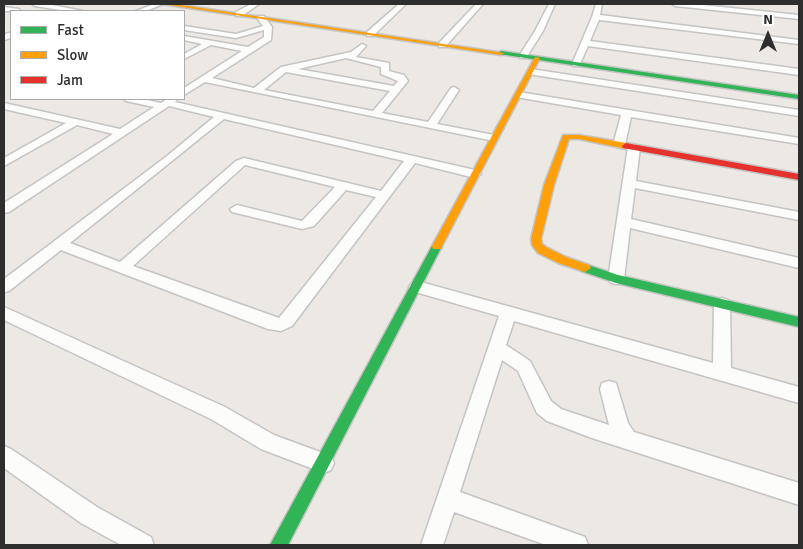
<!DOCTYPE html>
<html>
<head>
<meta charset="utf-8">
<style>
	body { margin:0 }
	#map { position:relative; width:803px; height:549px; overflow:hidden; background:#ece8e4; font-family:Signika,sans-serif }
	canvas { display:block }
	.frame { position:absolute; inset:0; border:5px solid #2e2e2e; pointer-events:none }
	.legend { position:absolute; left:10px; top:10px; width:175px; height:90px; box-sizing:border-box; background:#fff; border:1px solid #ababab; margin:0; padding:6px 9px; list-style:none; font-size:15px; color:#2e2e2e }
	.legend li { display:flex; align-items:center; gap:10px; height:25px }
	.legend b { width:25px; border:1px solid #ababab }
	.north { position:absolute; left:743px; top:10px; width:50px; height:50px; -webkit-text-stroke:4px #fff; paint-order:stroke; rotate:0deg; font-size:14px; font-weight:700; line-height:20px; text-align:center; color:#2e2e2e }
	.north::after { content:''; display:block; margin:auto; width:18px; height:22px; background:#2e2e2e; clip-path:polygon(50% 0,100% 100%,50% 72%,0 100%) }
</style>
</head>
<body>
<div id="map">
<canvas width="803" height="549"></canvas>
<div class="frame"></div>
<ul class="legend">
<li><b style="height:6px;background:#30b455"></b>Fast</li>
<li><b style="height:6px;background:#ff9f0a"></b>Slow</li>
<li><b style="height:6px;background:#e5322d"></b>Jam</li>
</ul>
<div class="north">N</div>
</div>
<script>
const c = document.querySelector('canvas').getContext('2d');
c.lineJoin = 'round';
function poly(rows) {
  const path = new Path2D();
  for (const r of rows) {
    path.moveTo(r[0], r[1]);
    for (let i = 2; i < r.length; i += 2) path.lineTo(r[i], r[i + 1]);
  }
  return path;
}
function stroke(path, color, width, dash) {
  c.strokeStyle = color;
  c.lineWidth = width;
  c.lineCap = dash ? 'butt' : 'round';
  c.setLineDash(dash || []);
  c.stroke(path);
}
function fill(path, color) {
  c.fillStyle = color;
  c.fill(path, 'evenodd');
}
const street = poly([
	[32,4,47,4,83,11,67,11,35,6,32,4],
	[154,4,163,4,146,11,136,11,154,4],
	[251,4,259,4,242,16,236,16,236,12,251,4],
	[399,4,406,4,373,36,367,36,367,32,399,4],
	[476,4,483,4,445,47,439,47,439,43,476,4],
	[549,4,555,4,543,31,526,58,520,58,519,56,535,31,549,4],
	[596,4,602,4,600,15,799,40,799,44,599,20,590,41,799,69,799,75,588,46,579,66,573,66,572,64,592,17,596,4],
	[672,4,693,4,799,15,799,19,675,6,672,4],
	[4,7,19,9,20,11,4,11,4,7],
	[258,16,264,16,272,27,271,40,212,78,254,88,281,67,351,52,362,44,366,46,356,57,389,63,389,71,404,75,408,81,382,113,428,122,451,88,454,87,459,90,437,124,494,135,499,138,494,141,205,82,184,95,184,88,242,51,211,45,184,59,184,54,202,44,184,40,184,36,248,47,264,37,264,30,236,38,184,30,184,26,236,34,263,26,257,18,258,16],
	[346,58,381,67,381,74,398,81,394,86,298,69,346,58],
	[286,72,390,91,373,111,264,90,286,72],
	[8,33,11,33,11,38,4,40,4,35,8,33],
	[531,69,799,110,799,116,528,74,527,72,531,69],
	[519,92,799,138,799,144,631,117,625,145,619,148,613,145,621,115,516,97,516,93,519,92],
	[124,99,142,99,161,103,167,99,178,99,175,102,475,170,481,174,475,178,415,163,292,326,281,331,268,329,61,250,9,291,4,292,4,279,167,156,214,117,169,106,9,212,4,213,4,203,113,134,77,125,4,166,4,158,66,123,4,109,4,103,120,129,154,107,126,101,124,99],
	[224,119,404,161,381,191,244,158,236,161,120,262,70,243,224,119],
	[245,165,335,187,302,221,237,205,230,209,232,212,302,229,314,226,346,190,376,197,279,318,133,266,245,165],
	[634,144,640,147,636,181,799,212,799,220,635,188,631,219,799,258,799,268,630,228,624,279,621,283,616,284,611,283,608,279,628,147,634,144],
	[417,281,713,363,714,304,716,300,722,298,728,300,730,304,731,368,799,387,799,403,514,321,506,345,530,361,551,401,561,409,609,425,600,389,602,383,609,381,616,383,628,423,634,432,799,483,799,505,592,438,547,421,537,413,518,371,502,360,460,492,585,537,588,545,546,545,454,512,443,545,421,545,499,316,412,291,409,287,412,283,417,281],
	[4,307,225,407,274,435,331,456,334,463,331,470,324,473,261,449,211,419,4,320,4,307],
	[4,446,11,449,97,507,151,537,154,545,121,545,81,523,4,468,4,446]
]);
const fast = poly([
	[501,51,799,95,799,99,499,54,498,53,501,51],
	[437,242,442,246,288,545,270,545,432,246,437,242],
	[585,264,618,275,799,317,799,327,616,283,581,271,579,268,585,264]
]);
const slow = poly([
	[162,4,174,4,504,53,501,55,162,4],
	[535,57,540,58,442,246,441,249,433,249,432,246,535,57],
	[563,135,579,135,626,143,630,146,626,149,579,139,569,139,554,185,541,239,542,244,546,247,566,257,589,265,591,268,585,272,558,263,538,253,532,245,531,239,544,185,563,135]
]);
const jam = poly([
	[626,143,799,174,799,180,623,148,622,146,626,143]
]);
stroke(street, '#c5c4c5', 3);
stroke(fast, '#c5c4c5', 3);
stroke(slow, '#c5c4c5', 3);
stroke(jam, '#c5c4c5', 3);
fill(street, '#fcfcfb');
fill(fast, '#30b455');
fill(slow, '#ff9f0a');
fill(jam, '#e5322d');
</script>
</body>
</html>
